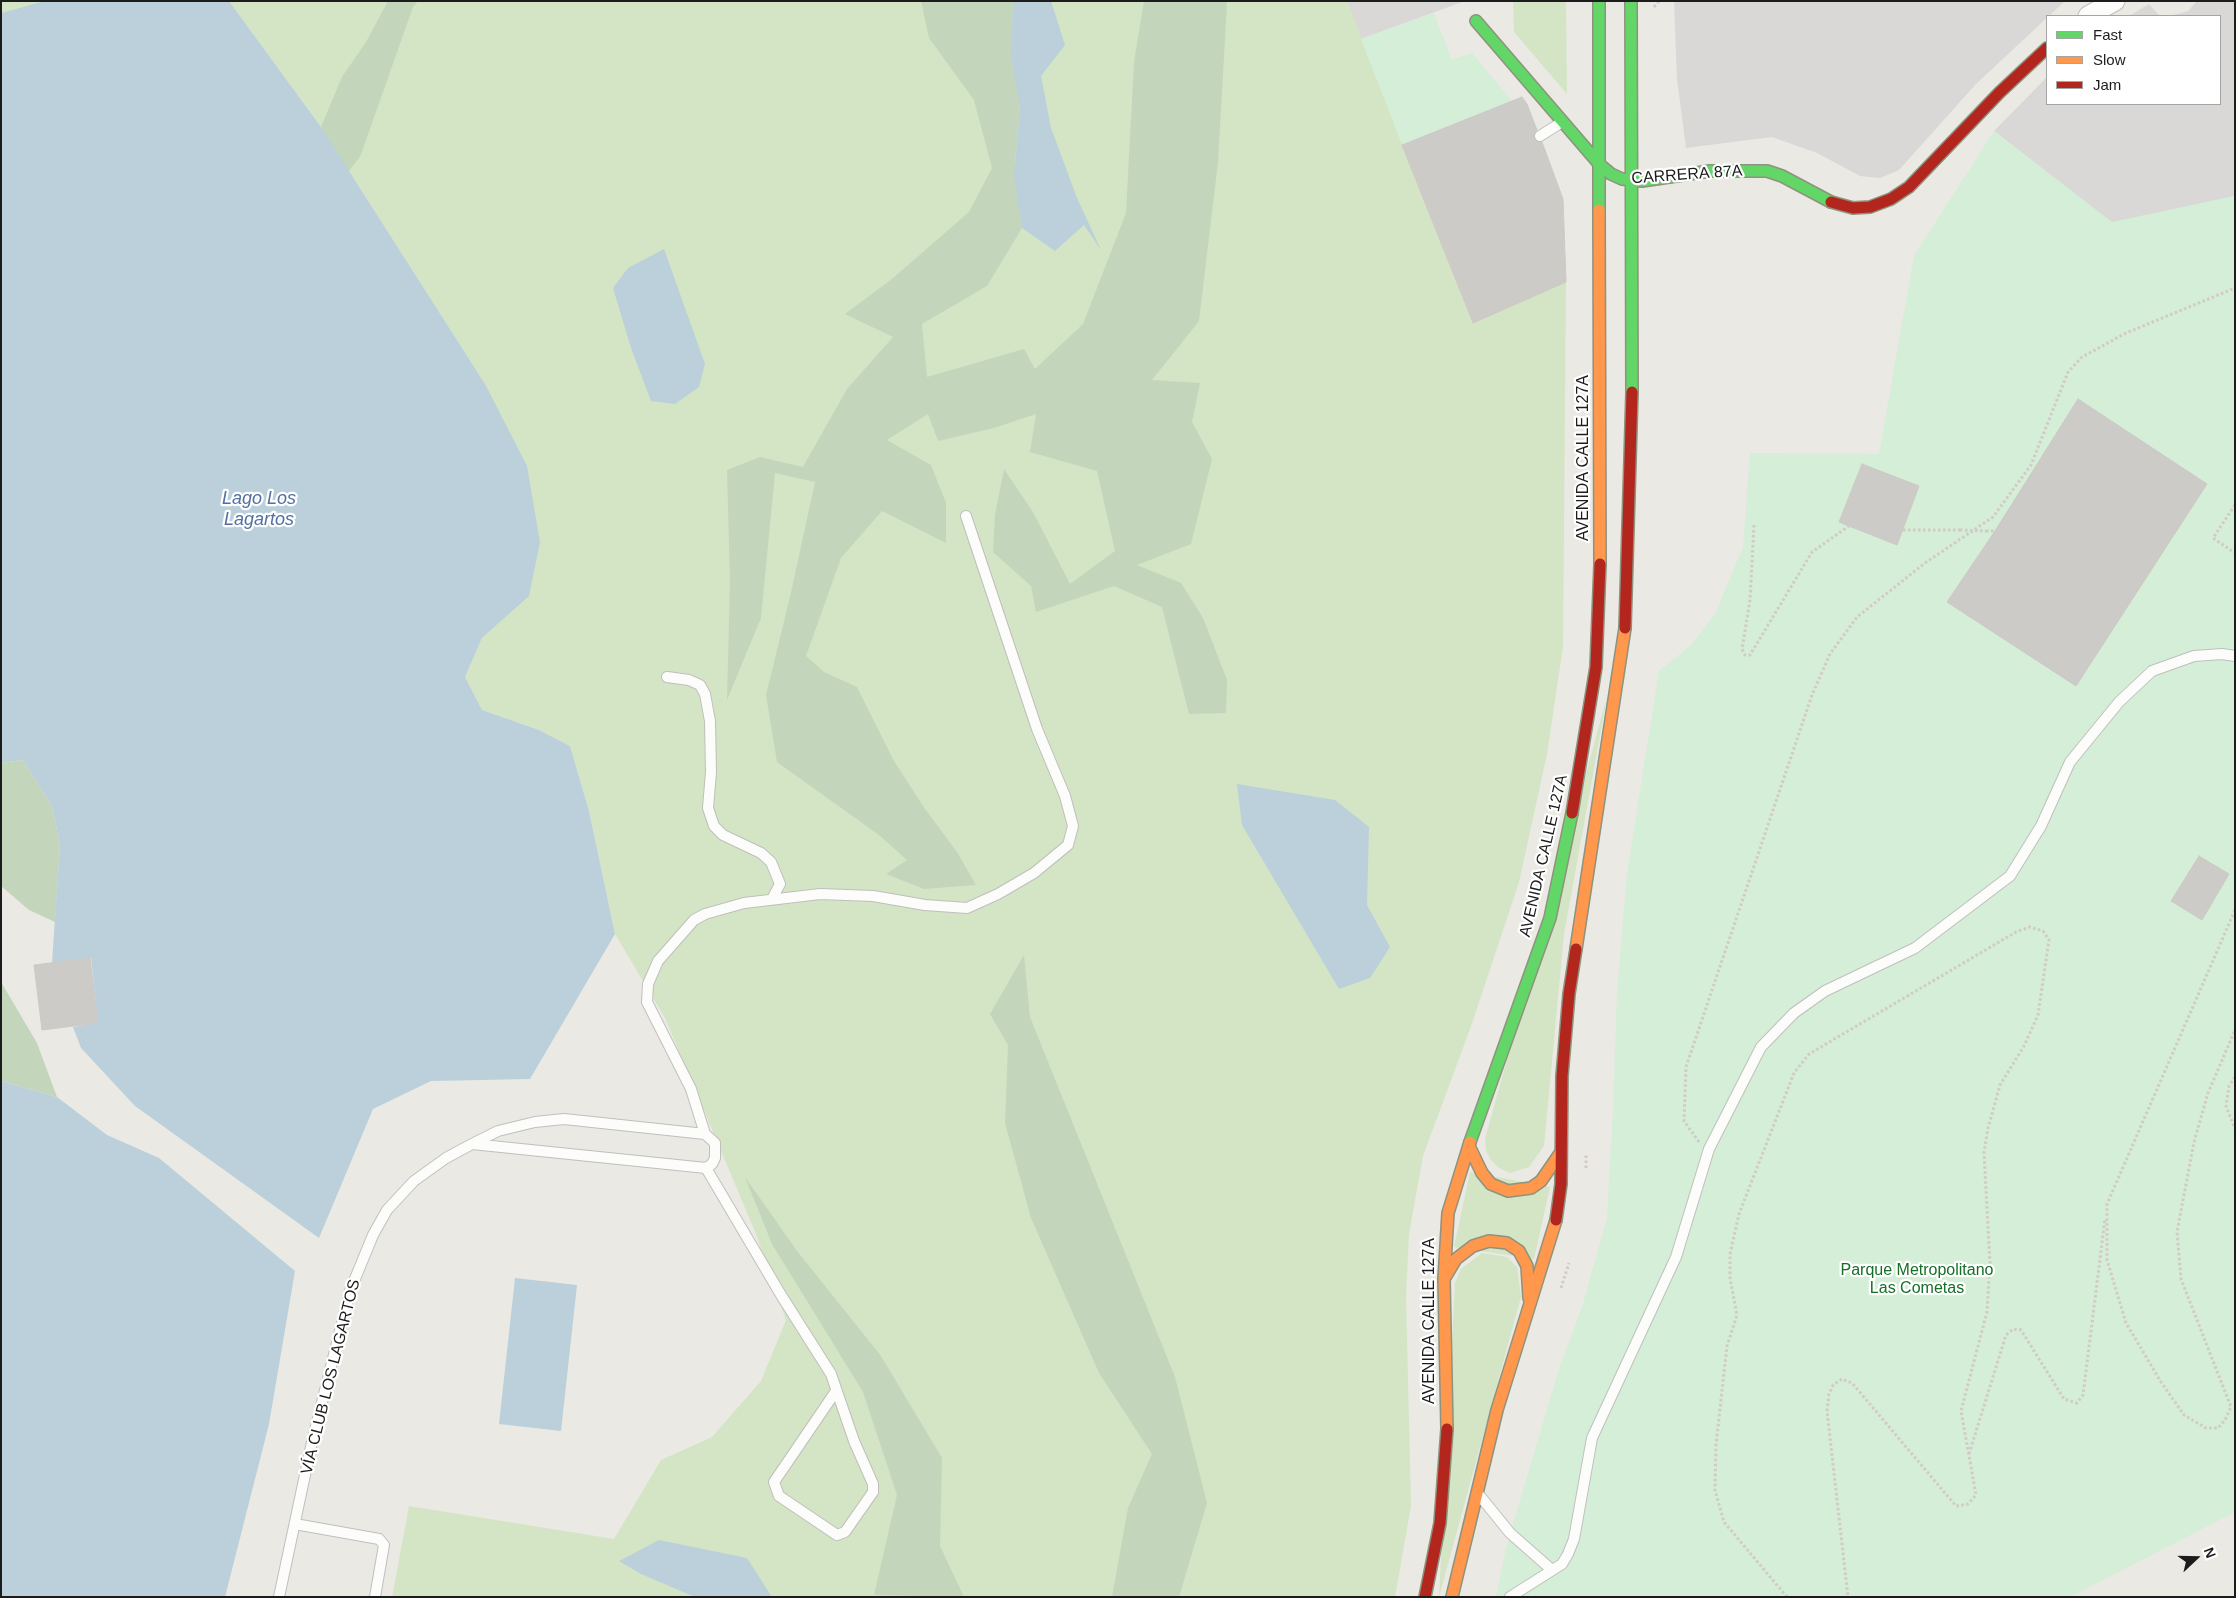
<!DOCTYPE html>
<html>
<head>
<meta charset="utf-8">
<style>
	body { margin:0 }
	#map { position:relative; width:2236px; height:1598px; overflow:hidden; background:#eae9e4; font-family:Helvetica,sans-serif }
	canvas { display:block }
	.frame { position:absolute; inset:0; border:2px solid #1c1c1c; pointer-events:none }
	.legend { position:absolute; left:2046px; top:15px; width:175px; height:90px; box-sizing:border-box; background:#fff; border:1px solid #a4a4a4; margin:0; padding:6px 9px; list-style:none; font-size:15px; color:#1c1c1c }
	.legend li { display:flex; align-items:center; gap:10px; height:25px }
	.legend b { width:25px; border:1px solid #a4a4a4 }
	.north { position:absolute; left:2171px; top:1533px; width:50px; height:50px; -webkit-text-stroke:4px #fff; paint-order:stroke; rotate:69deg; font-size:14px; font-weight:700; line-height:20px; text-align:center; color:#1c1c1c }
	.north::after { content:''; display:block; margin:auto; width:18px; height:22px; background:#1c1c1c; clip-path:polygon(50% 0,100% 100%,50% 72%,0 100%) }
</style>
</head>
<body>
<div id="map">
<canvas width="2236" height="1598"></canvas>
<div class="frame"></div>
<ul class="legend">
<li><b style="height:6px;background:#63d668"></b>Fast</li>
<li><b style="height:6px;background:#ff974d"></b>Slow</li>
<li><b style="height:6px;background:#b3261e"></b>Jam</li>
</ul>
<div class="north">N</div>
</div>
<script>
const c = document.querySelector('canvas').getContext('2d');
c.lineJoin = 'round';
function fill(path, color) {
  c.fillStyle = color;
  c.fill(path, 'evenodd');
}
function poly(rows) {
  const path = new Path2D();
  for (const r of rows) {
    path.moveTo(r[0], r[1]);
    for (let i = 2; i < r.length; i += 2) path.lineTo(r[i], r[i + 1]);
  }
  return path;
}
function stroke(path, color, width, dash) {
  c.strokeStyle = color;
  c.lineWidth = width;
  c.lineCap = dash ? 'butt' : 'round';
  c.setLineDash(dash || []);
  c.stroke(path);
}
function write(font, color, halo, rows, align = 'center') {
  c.font = font + ' Helvetica,sans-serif';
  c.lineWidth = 4.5;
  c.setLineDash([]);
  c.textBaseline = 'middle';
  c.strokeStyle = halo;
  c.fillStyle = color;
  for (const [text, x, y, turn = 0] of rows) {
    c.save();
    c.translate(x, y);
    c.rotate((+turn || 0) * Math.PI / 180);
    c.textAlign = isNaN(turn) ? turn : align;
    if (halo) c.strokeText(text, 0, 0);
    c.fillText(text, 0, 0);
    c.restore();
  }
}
const residential = poly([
	[1347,1,1465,1,1361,39],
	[1674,1,2065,1,1976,84,1899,170,1880,178,1860,176,1817,153,1772,137,1686,148,1677,79],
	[2197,1,2235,1,2235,196,2112,223,1994,131,2047,77,2047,104,2220,104,2220,16,2129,16,2149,4,2159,15,2173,15,2188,11]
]);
const grass = poly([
	[1,1,44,1,1,13],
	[229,1,1347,1,1472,322,1566,281,1563,647,1547,754,1519,882,1470,1029,1423,1156,1409,1234,1406,1296,1411,1506,1395,1597,392,1597,409,1506,614,1539,661,1460,712,1437,761,1381,786,1320,756,1234,665,1018,615,934,589,811,570,746,539,730,482,710,465,677,482,638,529,595,485,384,321,127],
	[1513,1,1566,1,1567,94,1514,32],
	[1607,697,1564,934,1544,1146,1529,1167,1510,1173,1499,1168,1491,1160,1486,1151,1485,1139],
	[1470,1172,1550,1187,1534,1259,1454,1247],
	[1482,1253,1507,1257,1517,1267,1521,1297,1439,1597,1455,1283,1461,1269]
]);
const forest = poly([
	[388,1,418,1,413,7,360,157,348,172,321,127,342,77,366,42],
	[921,1,1013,1,1012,41,1020,107,1015,161,1022,228,987,286,922,324,927,377,1024,349,1035,369,1083,324,1126,213,1134,62,1144,1,1226,1,1227,4,1218,162,1199,321,1152,380,1200,383,1192,422,1212,459,1191,544,1137,565,1181,583,1203,618,1227,680,1226,713,1189,714,1162,607,1114,586,1036,612,1031,586,993,552,995,515,1004,469,1033,512,1070,584,1115,551,1097,471,1030,452,1036,414,994,428,938,441,928,414,887,440,931,465,946,503,946,543,882,511,841,558,806,656,824,672,857,687,894,761,925,809,957,852,976,885,924,889,886,874,907,860,879,835,777,762,766,695,790,597,815,482,775,473,761,618,727,700,730,581,727,470,760,457,803,467,847,389,893,337,845,314,892,279,969,212,992,168,974,100,929,38],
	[23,760,52,806,60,845,55,922,29,910,1,886,1,763],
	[1024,955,1030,1017,1175,1377,1207,1503,1179,1597,1112,1597,1128,1508,1152,1454,1099,1373,1031,1218,1005,1123,1008,1045,990,1014],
	[1,982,37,1043,57,1097,1,1081],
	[745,1177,797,1251,881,1356,942,1458,940,1546,964,1597,874,1595,897,1495,863,1392,772,1244]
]);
const park = poly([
	[1434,13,1452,60,1472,53,1512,101,1402,145,1361,39],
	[1994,131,2112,222,2235,196,2235,1512,2070,1597,1496,1597,1506,1548,1558,1372,1583,1304,1607,1218,1613,1111,1617,992,1627,874,1659,671,1690,646,1715,614,1743,547,1750,453,1879,454,1914,256]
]);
const water = poly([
	[44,1,229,1,321,127,485,384,527,466,540,542,529,596,482,638,465,677,482,710,539,730,570,746,589,811,615,934,530,1079,431,1081,373,1109,319,1238,135,1106,81,1048,73,1027,98,1023,91,958,52,963,60,845,52,806,23,760,1,763,1,13],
	[1013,1,1051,1,1065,45,1041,76,1051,128,1077,198,1101,250,1084,225,1055,251,1022,228,1014,176,1020,107,1011,57],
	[664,249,705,364,699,387,675,404,651,401,631,348,613,288,628,268],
	[1237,784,1335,800,1369,827,1367,905,1390,947,1370,978,1339,989,1242,825],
	[1,1081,57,1097,107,1135,159,1158,295,1271,269,1424,225,1597,1,1597],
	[515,1278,577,1285,561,1431,499,1424],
	[659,1540,747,1558,772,1597,695,1597,641,1574,619,1561]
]);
const building = poly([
	[1522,97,1527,104,1537,130,1534,133,1534,139,1542,142,1563,199,1566,282,1473,323,1402,145,1522,97],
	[2078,399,2207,484,2076,686,1947,602,1995,531,2078,399],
	[1862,464,1919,486,1897,545,1839,522,1862,464],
	[2199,856,2229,874,2202,920,2171,901,2199,856],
	[90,958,98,1023,42,1030,34,965,90,958]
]);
const path = poly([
	[1654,7,1659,1],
	[2235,505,2213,538,2235,553],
	[1754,525,1750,600,1742,649,1745,655,1750,655,1812,552,1849,526],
	[1903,530,1960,530],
	[1986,531,1995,531],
	[2235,910,2107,1204,2107,1260,2126,1323,2161,1382,2184,1415,2206,1428,2218,1428,2225,1420,2231,1407,2181,1279,2177,1232,2194,1142,2208,1093,2235,1030],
	[2235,1077,2229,1086,2226,1106,2235,1129],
	[1699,1142,1684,1121,1686,1067,1812,695,1830,654,1857,617,1925,563,1993,517,2031,465,2068,372,2082,357,2126,333,2235,288],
	[1586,1168,1586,1154],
	[1561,1288,1569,1263],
	[1969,1454,2006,1335,2013,1329,2021,1330,2064,1399,2077,1403,2083,1395,2105,1219],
	[1787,1597,1724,1522,1715,1490,1716,1445,1727,1346,1737,1315,1730,1278,1730,1254,1739,1214,1794,1073,1809,1054,2016,932,2030,927,2043,931,2049,940,2038,1015,2024,1046,2000,1085,1988,1128,1984,1153,1990,1263,1987,1312,1961,1411,1976,1495,1968,1504,1956,1506,1852,1383,1842,1379,1833,1385,1829,1394,1827,1411,1848,1597]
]);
const lane = poly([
	[1540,136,1562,122],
	[667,677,689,680,700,685,705,694,710,721,711,772,708,808,714,826,723,835,761,853,771,862,780,884,772,899],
	[705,1134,691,1089,647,1002,648,984,658,961,694,920,705,914,744,903,820,894,873,896,925,905,967,908,998,894,1034,873,1068,845,1073,826,1065,796,1037,729,966,516],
	[706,1168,781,1295,831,1374,854,1441,873,1484,873,1492,845,1532,837,1535,779,1496,774,1482,836,1391],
	[1480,1496,1510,1533,1552,1570],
	[295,1524,379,1539,384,1545,375,1597],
	[279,1597,312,1442,350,1291,373,1235,387,1210,414,1181,446,1158,472,1144,498,1131,535,1122,564,1119,705,1134,715,1143,715,1158,712,1164,706,1168,472,1144],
	[1510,1597,1562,1564,1568,1554,1574,1539,1592,1438,1676,1257,1709,1149,1761,1047,1794,1013,1825,991,1915,948,2010,876,2041,826,2070,762,2119,702,2152,671,2194,656,2222,654,2235,656]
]);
const street = poly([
	[2088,16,2115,1]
]);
const fast = poly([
	[1599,1,1599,210],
	[1631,1,1632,392],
	[1476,21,1600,165,1611,174,1622,179,1642,181,1710,171,1767,171,1782,176,1831,202],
	[1470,1142,1550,918,1572,813]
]);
const slow = poly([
	[1599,210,1600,564],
	[1576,949,1625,628],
	[1469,1146,1482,1173,1491,1184,1508,1191,1531,1188,1541,1181,1561,1152],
	[1444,1279,1456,1259,1473,1246,1489,1241,1507,1243,1519,1251,1527,1266,1529,1298],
	[1447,1429,1444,1279,1448,1213,1470,1142],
	[1452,1597,1497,1410,1556,1220]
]);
const jam = poly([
	[1831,202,1853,208,1870,207,1891,199,1909,187,1999,93,2047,48],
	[1625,628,1632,392],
	[1572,813,1596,667,1600,564],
	[1556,1220,1561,1184,1562,1076,1569,994,1576,949],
	[1425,1597,1440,1523,1447,1429]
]);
const pathBridge = poly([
	[1960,530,1986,531]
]);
const streetNames = [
	["CARRERA 87A",1687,175,-4],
	["AVENIDA CALLE 127A",1584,458,-90],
	["AVENIDA CALLE 127A",1544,856,-77],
	["AVENIDA CALLE 127A",1430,1321,-90],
	["VÍA CLUB LOS LAGARTOS",331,1377,-76]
];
const parkNames = [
	["Parque Metropolitano",1917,1271],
	["Las Cometas",1917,1289]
];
const waterNames = [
	["Lago Los",259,499],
	["Lagartos",259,520]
];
fill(residential, '#d9d8d6');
fill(grass, '#d3e5c5');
fill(forest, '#c3d6bc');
fill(park, '#d4eed7');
fill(water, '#bbd0da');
fill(building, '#cdcbc7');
stroke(building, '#cdcac6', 1);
stroke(lane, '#c0bfbd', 12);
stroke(street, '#c0bfbd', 21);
stroke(fast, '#8e927e', 14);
stroke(slow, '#8e927e', 14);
stroke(jam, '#8e927e', 14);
stroke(path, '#d3c9c6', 3, [2.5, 2.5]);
stroke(lane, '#fcfcfb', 10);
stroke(street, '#fcfcfb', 19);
stroke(fast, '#63d668', 11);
stroke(slow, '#ff974d', 11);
stroke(jam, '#b3261e', 11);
stroke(pathBridge, '#d3c9c6', 3, [2.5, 2.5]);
write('16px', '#1c1c1c', '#fff', streetNames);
write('16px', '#166e28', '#fff', parkNames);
write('italic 18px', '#5270a1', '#fff', waterNames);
</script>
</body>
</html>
